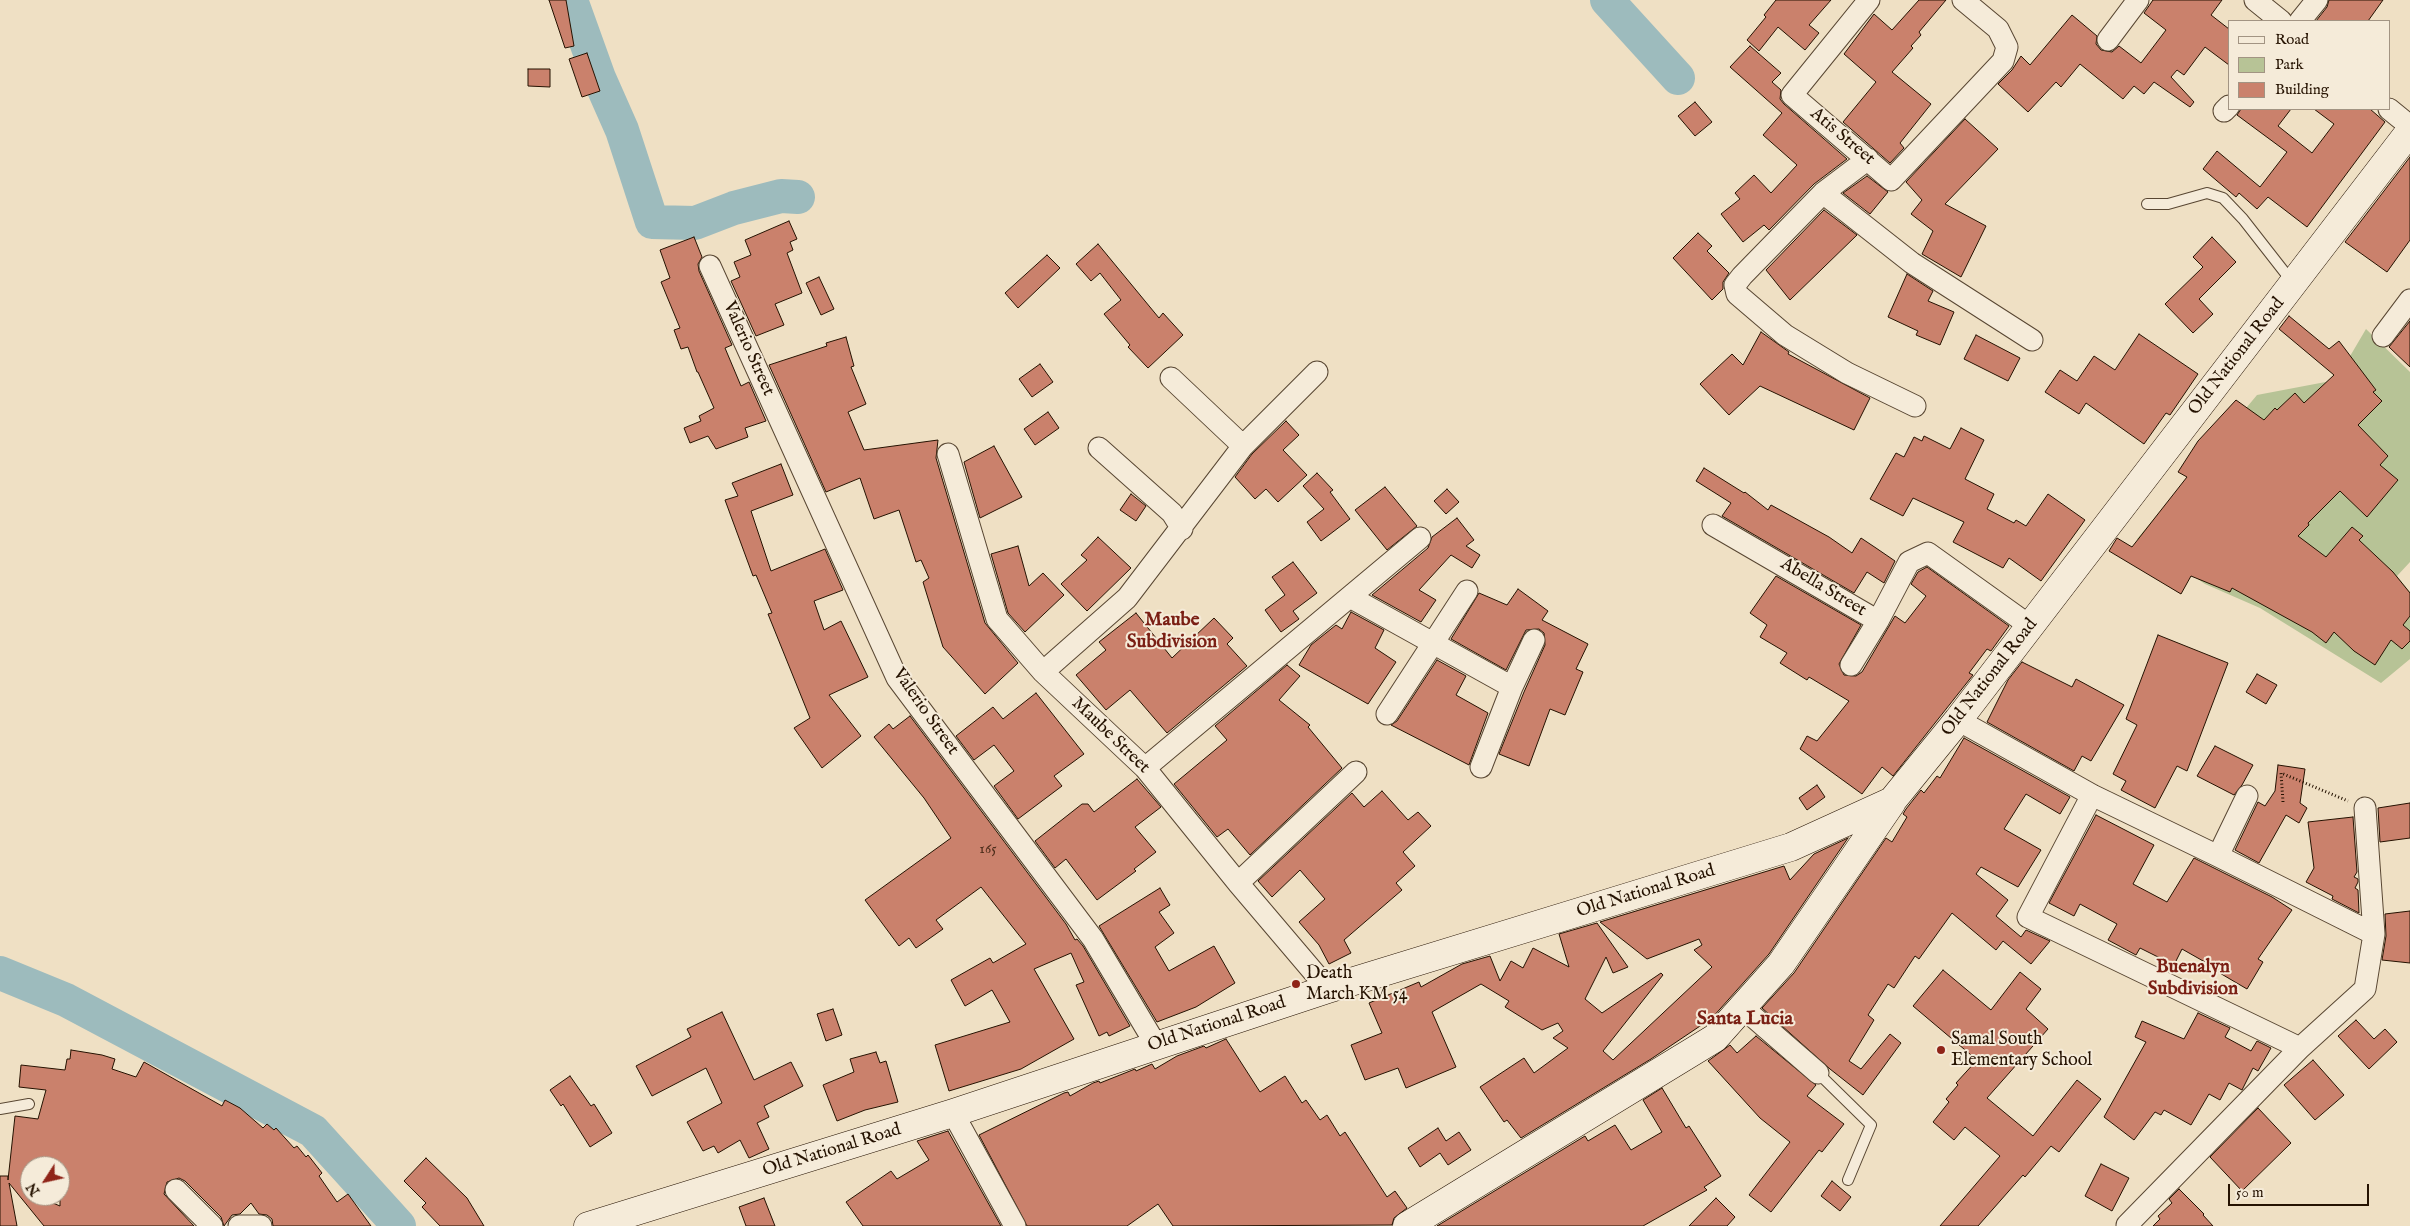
<!DOCTYPE html>
<html>
<head>
<meta charset="utf-8">
<style>
	body { margin:0 }
	#map { position:relative; width:2410px; height:1226px; overflow:hidden; background:#efe0c4; font-family:"IM FELL English",serif }
	canvas { display:block }
	.legend { position:absolute; left:2228px; top:20px; width:162px; height:90px; box-sizing:border-box; background:#f5ebd9; border:1px solid #a29483; margin:0; padding:6px 9px; list-style:none; font-size:15px; color:#251201 }
	.legend li { display:flex; align-items:center; gap:10px; height:25px }
	.legend b { width:25px; border:1px solid #a29483 }
	.north { position:absolute; left:20px; top:1156px; width:50px; height:50px; box-sizing:border-box; background:#f5ebd9; border:1px solid #a29483; border-radius:50%; rotate:235deg; font-size:14px; font-weight:700; line-height:20px; text-align:center; color:#251201 }
	.north::after { content:''; display:block; margin:auto; width:18px; height:22px; background:#8f2418; clip-path:polygon(50% 0,100% 100%,50% 72%,0 100%) }
	.scale { position:absolute; left:2228px; top:1184px; width:141px; height:22px; box-sizing:border-box; border:2px solid #251201; border-top:0; padding-left:6px; font-size:15px; line-height:18px; white-space:nowrap; color:#251201; -webkit-text-stroke:4px #f5ebd9; paint-order:stroke }
</style>
</head>
<body>
<div id="map">
<canvas width="2410" height="1226"></canvas>
<ul class="legend">
<li><b style="height:6px;background:#f5ebd9"></b>Road</li>
<li><b style="height:14px;background:#b7c396"></b>Park</li>
<li><b style="height:14px;background:#ca816c"></b>Building</li>
</ul>
<div class="north">N</div>
<div class="scale">50 m</div>
</div>
<script>
const c = document.querySelector('canvas').getContext('2d');
c.lineJoin = 'round';
function fill(path, color) {
  c.fillStyle = color;
  c.fill(path, 'evenodd');
}
function poly(rows) {
  const path = new Path2D();
  for (const r of rows) {
    path.moveTo(r[0], r[1]);
    for (let i = 2; i < r.length; i += 2) path.lineTo(r[i], r[i + 1]);
  }
  return path;
}
function stroke(path, color, width, dash) {
  c.strokeStyle = color;
  c.lineWidth = width;
  c.lineCap = dash ? 'butt' : 'round';
  c.setLineDash(dash || []);
  c.stroke(path);
}
function write(font, color, halo, rows, align = 'center') {
  c.font = font + ' "IM FELL English",serif';
  c.lineWidth = 4;
  c.setLineDash([]);
  c.textBaseline = 'middle';
  c.strokeStyle = halo;
  c.fillStyle = color;
  for (const [text, x, y, turn = 0] of rows) {
    c.save();
    c.translate(x, y);
    c.rotate((+turn || 0) * Math.PI / 180);
    c.textAlign = isNaN(turn) ? turn : align;
    if (halo) c.strokeText(text, 0, 0);
    c.fillText(text, 0, 0);
    c.restore();
  }
}
const green = poly([
	[2366,329,2410,372,2410,562,2397,576,2410,592,2410,659,2381,683,2260,608,2205,584,2137,539,2257,395,2336,380]
]);
const river = poly([
	[571,0,599,78,622,130,652,222,695,223,734,208,781,196,798,197],
	[1607,0,1678,78],
	[0,973,66,1000,313,1131,399,1226]
]);
const building = poly([
	[549,0,566,0,574,46,565,48,549,0],
	[1776,0,1831,0,1809,25,1819,33,1805,50,1778,27,1759,51,1747,40,1766,17,1764,15,1776,0],
	[1919,0,1946,0,1919,32,1921,35,1911,46,1913,48,1892,72,1931,104,1900,143,1904,148,1890,163,1843,122,1876,82,1844,54,1874,14,1892,30,1919,0],
	[2153,0,2222,0,2211,15,2229,29,2229,65,2205,47,2184,75,2177,70,2171,77,2194,102,2190,107,2154,82,2144,94,2134,86,2123,99,2080,64,2061,87,2056,82,2028,112,1998,84,2012,70,2021,56,2030,65,2072,15,2097,36,2096,44,2101,50,2112,52,2119,46,2141,63,2166,30,2144,13,2153,0],
	[2329,0,2383,0,2368,21,2316,21,2327,7,2329,0],
	[1750,46,1781,73,1772,82,1781,90,1780,99,1784,104,1847,159,1814,184,1769,230,1764,225,1743,242,1721,214,1740,199,1735,193,1754,175,1771,193,1797,165,1763,135,1782,113,1730,67,1750,46],
	[587,53,600,91,582,97,569,59,587,53],
	[528,69,550,69,550,87,528,86,528,69],
	[1695,102,1712,122,1695,136,1678,116,1695,102],
	[2241,109,2291,109,2278,126,2312,153,2334,124,2314,109,2370,109,2385,122,2307,227,2268,197,2257,209,2239,193,2236,197,2203,169,2217,151,2260,187,2287,152,2237,115,2241,109],
	[1965,119,1998,149,1945,204,1986,226,1961,277,1922,254,1933,231,1911,214,1922,200,1906,182,1965,119],
	[2410,157,2410,240,2387,272,2345,242,2410,157],
	[1867,176,1888,192,1870,214,1843,193,1867,176],
	[1824,210,1857,235,1790,300,1766,270,1824,210],
	[789,221,797,239,790,242,793,250,787,253,802,293,775,304,784,325,756,336,731,281,740,277,734,262,751,255,745,240,789,221],
	[1698,233,1712,246,1707,251,1729,273,1723,282,1723,289,1712,300,1673,258,1698,233],
	[694,237,702,257,698,264,699,271,732,345,725,348,741,386,749,382,766,421,745,428,748,437,716,449,708,436,690,443,684,428,701,421,699,416,714,408,698,372,697,372,688,347,681,349,674,330,680,328,661,282,670,278,660,250,694,237],
	[2212,237,2236,262,2199,299,2213,314,2193,333,2165,304,2203,267,2193,257,2212,237],
	[1098,244,1159,318,1163,313,1183,335,1148,368,1128,347,1130,345,1104,314,1121,300,1100,273,1091,281,1076,264,1098,244],
	[1047,255,1060,268,1018,308,1005,293,1047,255],
	[1907,274,1933,291,1928,301,1954,312,1940,345,1916,335,1918,331,1888,317,1907,274],
	[819,277,834,309,821,315,806,283,819,277],
	[2289,316,2329,349,2339,341,2376,390,2373,392,2382,401,2358,425,2388,456,2380,465,2398,480,2367,517,2340,491,2308,523,2309,525,2298,536,2326,557,2352,527,2363,536,2359,540,2393,572,2410,593,2410,616,2403,625,2410,631,2410,641,2402,649,2391,640,2375,665,2354,651,2334,632,2326,643,2312,632,2232,588,2230,592,2191,576,2181,594,2109,551,2117,538,2132,547,2187,477,2178,472,2198,441,2236,400,2264,420,2275,408,2277,410,2295,393,2304,403,2334,375,2279,329,2289,316],
	[2410,321,2410,367,2389,347,2410,321],
	[1761,332,1789,352,1788,354,1870,398,1854,430,1760,386,1729,415,1700,384,1732,354,1743,365,1761,332],
	[2139,334,2198,374,2170,415,2166,413,2144,444,2086,403,2079,414,2045,392,2060,370,2077,381,2094,356,2115,370,2139,334],
	[1976,335,2020,358,2008,381,1964,359,1976,335],
	[846,337,854,366,851,367,866,404,848,412,864,450,938,440,936,458,985,623,1018,663,985,694,943,647,923,582,929,578,921,560,916,562,899,510,874,519,860,478,826,492,769,365,827,346,826,343,846,337],
	[1040,364,1053,382,1032,397,1019,379,1040,364],
	[1048,412,1059,428,1035,445,1024,429,1048,412],
	[1286,421,1299,435,1283,450,1307,475,1278,502,1266,489,1255,499,1235,477,1252,454,1286,421],
	[1961,428,1984,440,1965,479,1994,494,1987,509,2014,523,2016,520,2026,526,2048,494,2085,520,2041,581,2009,558,2003,568,1953,542,1964,522,1913,498,1903,516,1870,499,1896,453,1904,457,1914,437,1922,441,1924,436,1950,449,1961,428],
	[994,446,1022,497,980,518,964,462,994,446],
	[781,464,793,495,751,511,771,571,825,549,843,590,814,601,824,630,841,621,868,677,829,695,861,736,822,768,794,728,810,718,768,614,772,613,756,575,753,576,725,500,738,496,732,483,781,464],
	[1704,468,1744,493,1745,492,1768,510,1771,505,1829,537,1852,553,1861,538,1876,548,1895,561,1884,583,1867,572,1854,593,1722,516,1731,503,1696,481,1704,468],
	[1317,473,1333,490,1330,492,1350,519,1321,541,1307,522,1324,509,1303,486,1317,473],
	[1385,487,1417,526,1387,550,1355,510,1385,487],
	[1447,489,1459,502,1446,514,1434,501,1447,489],
	[1131,494,1146,506,1136,521,1120,510,1131,494],
	[1457,518,1474,540,1466,546,1480,555,1472,568,1451,555,1419,590,1436,600,1421,622,1372,595,1428,548,1432,537,1457,518],
	[1098,537,1131,568,1087,611,1061,584,1087,560,1081,555,1098,537],
	[1018,546,1029,586,1043,573,1064,595,1025,632,1008,613,991,554,1018,546],
	[1293,562,1317,593,1293,611,1299,619,1281,632,1265,610,1285,595,1272,577,1293,562],
	[1927,567,2009,626,1991,651,1987,649,1969,673,1973,675,1893,776,1882,767,1862,794,1800,749,1807,736,1817,741,1849,701,1809,677,1807,680,1780,663,1787,653,1760,637,1767,625,1750,613,1776,576,1861,625,1839,664,1844,675,1856,676,1862,672,1895,616,1905,623,1926,596,1911,584,1918,572,1927,567],
	[1518,589,1548,611,1542,620,1588,644,1576,669,1583,672,1565,715,1550,709,1529,766,1499,754,1524,692,1545,645,1544,633,1539,629,1526,630,1506,670,1451,639,1479,593,1507,605,1518,589],
	[1351,612,1384,630,1375,648,1396,662,1368,704,1299,665,1311,645,1336,625,1342,629,1351,612],
	[1136,613,1172,658,1214,618,1233,638,1227,644,1247,666,1167,733,1130,690,1106,710,1076,675,1106,650,1099,642,1136,613],
	[2158,635,2228,663,2187,771,2177,766,2155,808,2121,790,2126,781,2113,774,2137,725,2126,719,2158,635],
	[1437,660,1466,676,1456,695,1488,713,1469,765,1391,725,1397,721,1437,660],
	[2022,662,2072,687,2076,679,2124,705,2091,761,2082,756,2074,771,1987,722,2008,680,2022,662],
	[1287,665,1300,676,1279,700,1310,725,1308,727,1342,768,1250,855,1228,829,1217,837,1174,784,1227,740,1215,726,1287,665],
	[2257,674,2277,685,2266,704,2246,692,2257,674],
	[1036,693,1084,754,1054,776,1062,786,1018,819,994,786,1014,771,994,745,974,760,956,736,993,707,1003,719,1036,693],
	[910,716,1066,924,1075,940,1077,939,1083,946,1130,1026,1109,1036,1107,1032,1099,1036,1076,985,1084,982,1071,953,1034,969,1074,1039,1021,1069,949,1091,935,1045,1010,1022,992,990,965,1006,951,980,990,958,993,963,1026,944,981,887,936,920,943,929,916,948,909,938,899,946,865,900,951,838,924,798,874,737,889,724,893,729,910,716],
	[1964,738,2070,797,2060,814,2026,794,2004,829,2041,850,2018,887,1981,867,1976,874,2008,900,1996,916,2021,937,2026,930,2050,941,2031,964,2003,941,1996,950,1952,913,1919,959,1915,956,1894,988,1888,984,1868,1015,1874,1020,1849,1061,1861,1069,1890,1034,1901,1043,1863,1095,1830,1069,1762,1008,1794,973,1886,838,1892,842,1907,817,1903,814,1906,809,1921,790,1924,793,1937,776,1940,778,1964,738],
	[2215,746,2253,765,2242,785,2234,795,2197,776,2215,746],
	[2278,765,2305,769,2300,803,2307,808,2299,823,2286,815,2259,863,2235,850,2258,802,2265,806,2275,791,2278,765],
	[1137,779,1161,807,1135,827,1156,852,1134,869,1136,871,1097,900,1066,859,1055,868,1035,841,1082,804,1088,804,1094,812,1137,779],
	[1817,785,1825,797,1807,810,1799,798,1817,785],
	[1382,791,1408,820,1418,812,1431,826,1403,852,1415,866,1396,883,1402,890,1344,940,1351,953,1329,964,1319,945,1299,922,1325,899,1300,870,1272,897,1258,881,1352,793,1364,807,1382,791],
	[2410,803,2410,838,2380,842,2378,808,2410,803],
	[2096,815,2154,845,2133,884,2167,902,2194,858,2272,897,2292,910,2258,959,2263,962,2247,989,2218,972,2219,970,2182,949,2174,965,2140,948,2136,955,2108,940,2117,924,2080,904,2074,916,2049,903,2096,815],
	[2353,817,2357,872,2354,877,2358,879,2358,882,2355,888,2358,890,2359,913,2332,899,2333,896,2306,882,2314,868,2308,822,2353,817],
	[1848,838,1769,954,1712,1018,1651,1059,1521,1138,1507,1120,1504,1122,1480,1087,1524,1058,1534,1073,1568,1048,1553,1038,1563,1031,1558,1023,1542,1030,1505,1007,1509,1001,1481,984,1432,1012,1456,1067,1406,1088,1398,1068,1365,1080,1351,1045,1382,1033,1369,1003,1419,982,1421,987,1462,964,1490,956,1500,981,1511,961,1523,968,1533,948,1569,967,1559,934,1597,923,1628,967,1613,973,1606,957,1585,999,1602,1013,1661,973,1663,975,1603,1051,1613,1060,1712,967,1694,950,1702,945,1699,939,1647,959,1600,922,1784,866,1790,880,1814,854,1848,838],
	[1160,888,1170,905,1159,912,1174,933,1155,947,1169,971,1214,946,1235,983,1196,1007,1157,1022,1099,926,1160,888],
	[2410,911,2410,963,2382,960,2386,936,2385,914,2410,911],
	[1943,970,1991,1010,2020,972,2041,989,2026,1009,2048,1029,1987,1098,2033,1136,2077,1080,2101,1099,2059,1152,2051,1146,2025,1177,2023,1175,1978,1226,1940,1226,2000,1156,1965,1127,1954,1140,1933,1122,1949,1102,1946,1099,1958,1085,1956,1083,1977,1060,1913,1006,1943,970],
	[833,1009,842,1035,826,1041,817,1014,833,1009],
	[722,1012,754,1080,791,1062,803,1086,764,1106,769,1117,757,1123,769,1149,749,1158,740,1140,718,1153,714,1146,703,1151,687,1122,722,1103,706,1068,652,1096,636,1066,691,1037,687,1029,722,1012],
	[2198,1013,2230,1028,2225,1037,2251,1051,2257,1041,2271,1048,2258,1071,2253,1068,2242,1090,2229,1083,2220,1100,2209,1094,2191,1125,2164,1110,2161,1115,2155,1112,2134,1140,2104,1117,2146,1042,2135,1037,2142,1021,2184,1039,2198,1013],
	[2356,1020,2374,1039,2385,1029,2397,1042,2369,1069,2338,1036,2356,1020],
	[1756,1036,1816,1085,1807,1096,1844,1124,1822,1152,1819,1150,1771,1212,1749,1195,1790,1142,1760,1118,1708,1061,1730,1045,1737,1053,1756,1036],
	[1226,1039,1260,1092,1285,1076,1302,1103,1306,1100,1320,1120,1327,1115,1340,1136,1345,1132,1387,1197,1395,1191,1407,1208,1394,1218,1392,1225,1173,1226,1158,1204,1127,1226,1027,1226,979,1135,1064,1093,1068,1092,1070,1096,1093,1083,1099,1081,1100,1083,1135,1069,1136,1071,1152,1064,1155,1069,1177,1056,1204,1046,1206,1048,1226,1039],
	[71,1050,102,1055,115,1059,112,1069,136,1077,144,1062,222,1106,225,1100,240,1108,263,1128,267,1124,274,1130,276,1128,294,1148,297,1146,306,1157,308,1155,322,1173,319,1176,337,1202,348,1194,371,1226,273,1226,272,1219,267,1215,259,1214,251,1203,240,1214,232,1215,224,1226,221,1217,185,1181,179,1178,167,1182,164,1194,194,1226,44,1226,9,1183,17,1226,0,1226,0,1176,8,1176,8,1180,15,1116,38,1119,46,1090,19,1087,21,1065,65,1070,67,1059,70,1059,71,1050],
	[30,1166,60,1166,60,1206,36,1196,30,1196,30,1166],
	[876,1052,880,1063,886,1061,898,1102,865,1110,837,1121,823,1085,854,1072,850,1059,876,1052],
	[2313,1060,2344,1095,2315,1120,2284,1085,2313,1060],
	[570,1076,591,1106,594,1104,612,1133,590,1147,563,1104,561,1106,550,1090,570,1076],
	[1662,1088,1686,1128,1689,1126,1721,1176,1704,1187,1707,1190,1643,1226,1437,1226,1585,1136,1588,1141,1615,1125,1631,1150,1662,1132,1643,1100,1662,1088],
	[2258,1108,2291,1143,2242,1191,2210,1157,2258,1108],
	[1438,1128,1446,1141,1459,1132,1471,1150,1448,1165,1440,1153,1420,1167,1408,1148,1438,1128],
	[948,1131,1001,1226,863,1226,846,1202,891,1171,897,1179,929,1160,917,1141,948,1131],
	[426,1158,467,1198,484,1226,440,1226,422,1207,426,1203,404,1181,426,1158],
	[2101,1164,2129,1178,2112,1211,2085,1196,2101,1164],
	[1832,1181,1851,1197,1840,1211,1821,1196,1832,1181],
	[2179,1189,2204,1214,2203,1215,2213,1226,2153,1226,2160,1219,2158,1216,2172,1203,2169,1199,2179,1189],
	[764,1198,775,1226,746,1226,739,1207,764,1198],
	[1716,1198,1735,1217,1727,1226,1689,1226,1716,1198]
]);
const path = poly([
	[2283,802,2281,773,2348,801]
]);
const lane = poly([
	[2147,204,2168,204,2207,193,2223,198,2243,219,2293,283],
	[1818,1073,1871,1125,1848,1180],
	[0,1109,29,1104]
]);
const street = poly([
	[1869,0,1792,95,1891,180,2003,61,2007,47,1998,29,1963,0],
	[2255,0,2281,21],
	[2300,21,2317,0],
	[2108,40,2138,0],
	[2389,109,2410,126],
	[2224,111,2229,106],
	[1868,159,1823,193,1742,276,1735,285,1737,294,1785,335,1847,373,1915,406],
	[1823,193,1912,263,2032,340],
	[710,266,897,678,1093,939,1156,1045],
	[2383,336,2410,300],
	[1171,378,1243,446],
	[1099,448,1172,513,1182,529],
	[948,454,997,619,1043,672,1145,768,1238,883,1328,989],
	[1713,525,1878,621,1909,562,1928,553,2030,626],
	[1350,597,1512,687],
	[1851,665,1878,621],
	[1043,672,1127,598,1243,446,1317,372],
	[1387,714,1467,591],
	[1958,720,2092,795,2218,856,2374,934],
	[1481,767,1512,687,1534,640],
	[1145,768,1420,538],
	[2092,795,2028,917,2300,1048],
	[2218,856,2247,796],
	[1238,883,1356,772],
	[1742,1007,1818,1073],
	[953,1113,1015,1226],
	[176,1190,212,1226],
	[2127,1225,2300,1048,2365,989,2374,934,2365,808],
	[239,1226,261,1226]
]);
const secondary = poly([
	[588,1226,953,1113,1328,989,1791,847,1892,801,1958,720,2410,131],
	[1407,1226,1715,1038,1781,964,1892,802]
]);
const markers = [
	[1296,984,5,"#8f2418"],
	[1941,1050,5,"#8f2418"]
];
const numberNames = [
	["165",988,850]
];
const streetNames = [
	["Atis Street",1842,137,40],
	["Valerio Street",748,349,66],
	["Old National Road",2237,357,-52],
	["Abella Street",1823,588,31],
	["Old National Road",1990,678,-52],
	["Valerio Street",925,712,55],
	["Maube Street",1110,736,44],
	["Old National Road",1646,892,-17],
	["Old National Road",1217,1025,-18],
	["Old National Road",832,1151,-17]
];
const poiNames = [
	["Death",1306,974],
	["March KM 54",1306,995],
	["Samal South",1951,1040],
	["Elementary School",1951,1061]
];
const neighbourhoodNames = [
	["Maube",1172,621],
	["Subdivision",1172,643],
	["Buenalyn",2193,968],
	["Subdivision",2193,990]
];
const quarterNames = [
	["Santa Lucia",1745,1020]
];
fill(green, '#b7c396');
stroke(river, '#9dbbbd', 34);
fill(building, '#ca816c');
stroke(building, '#251201', 1);
stroke(lane, '#584632', 12);
stroke(street, '#584632', 23);
stroke(secondary, '#251201', 29);
stroke(path, '#251201', 3, [1, 2.5]);
stroke(lane, '#f5ebd9', 10);
stroke(street, '#f5ebd9', 21);
stroke(secondary, '#f5ebd9', 28);
for (const [x, y, r, color] of markers) {
  const dot = new Path2D();
  dot.arc(x, y, r, 0, 2 * Math.PI);
  c.fillStyle = color;
  c.fill(dot);
  stroke(dot, '#f5ebd9', 2);
}
write('15px', '#4e2e1c', null, numberNames);
write('18px', '#251201', '#f5ebd9', streetNames);
write('18px', '#251201', '#f5ebd9', poiNames, 'left');
write('bold 19px', '#7a1f14', '#f5ebd9', neighbourhoodNames);
write('bold 20px', '#7a1f14', '#f5ebd9', quarterNames);
</script>
</body>
</html>
